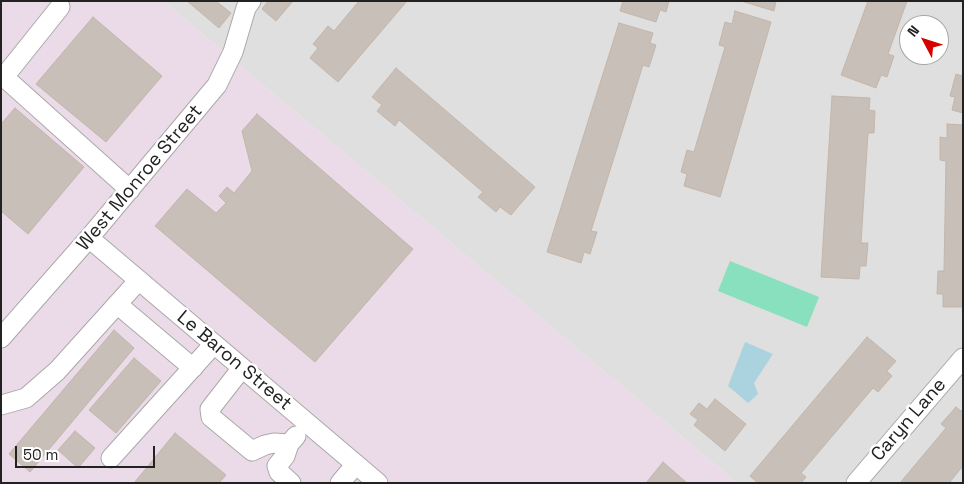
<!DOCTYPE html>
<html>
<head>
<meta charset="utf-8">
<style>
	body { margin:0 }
	#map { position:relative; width:964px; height:484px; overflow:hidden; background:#f2efe9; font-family:"Space Grotesk",sans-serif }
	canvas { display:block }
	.frame { position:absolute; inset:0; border:2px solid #222; pointer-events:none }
	.north { position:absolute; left:899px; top:15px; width:50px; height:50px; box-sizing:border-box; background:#fff; border:1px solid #a7a7a7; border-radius:50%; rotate:310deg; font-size:14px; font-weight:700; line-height:20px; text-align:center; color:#222 }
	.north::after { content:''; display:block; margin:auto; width:18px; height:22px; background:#d40000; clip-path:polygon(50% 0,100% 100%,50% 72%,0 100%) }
	.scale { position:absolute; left:15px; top:446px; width:140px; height:22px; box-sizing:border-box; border:2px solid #222; border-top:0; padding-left:6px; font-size:15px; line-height:18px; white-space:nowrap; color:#222; -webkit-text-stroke:4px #fff; paint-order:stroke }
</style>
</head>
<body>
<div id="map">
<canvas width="964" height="484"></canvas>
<div class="frame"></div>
<div class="north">N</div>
<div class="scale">50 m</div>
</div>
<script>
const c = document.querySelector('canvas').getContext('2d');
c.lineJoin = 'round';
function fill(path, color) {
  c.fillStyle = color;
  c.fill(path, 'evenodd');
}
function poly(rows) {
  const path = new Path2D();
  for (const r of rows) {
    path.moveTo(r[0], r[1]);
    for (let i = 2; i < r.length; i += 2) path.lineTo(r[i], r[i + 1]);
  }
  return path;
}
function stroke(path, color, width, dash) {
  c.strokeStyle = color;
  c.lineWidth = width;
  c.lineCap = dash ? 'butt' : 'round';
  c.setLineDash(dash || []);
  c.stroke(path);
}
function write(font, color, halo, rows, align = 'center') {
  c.font = font + ' "Space Grotesk",sans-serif';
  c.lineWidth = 5;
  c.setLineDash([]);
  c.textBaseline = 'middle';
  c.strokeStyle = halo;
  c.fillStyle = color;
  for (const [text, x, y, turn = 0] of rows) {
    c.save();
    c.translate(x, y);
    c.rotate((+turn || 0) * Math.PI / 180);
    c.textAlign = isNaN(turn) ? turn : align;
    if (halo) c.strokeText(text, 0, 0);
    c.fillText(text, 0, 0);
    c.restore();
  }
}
const residential = poly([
	[163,1,963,1,963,483,737,483],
	[909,25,939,25,939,55,909,55]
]);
const industrial = poly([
	[1,1,163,1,737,483,1,483]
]);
const pitch = poly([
	[730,261,819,297,807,327,718,291]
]);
const water = poly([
	[745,342,773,354,754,383,758,394,748,403,728,386]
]);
const building = poly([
	[187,1,216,1,231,13,219,28,187,1],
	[268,1,293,1,276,21,262,9,268,1],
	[359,1,407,1,338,82,310,58,318,48,313,44,328,26,334,31,359,1],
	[623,1,669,1,666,12,660,10,656,22,620,11,623,1],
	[741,1,776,1,774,11,741,1],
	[868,1,907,1,888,54,894,56,887,77,881,75,876,88,841,75,868,1],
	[735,11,771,22,720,197,684,186,687,174,681,172,687,150,694,152,725,47,719,45,725,22,732,24,735,11],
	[93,17,162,76,106,142,36,84,93,17],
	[619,23,653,33,650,43,656,45,649,67,643,65,591,231,597,232,590,254,584,252,581,263,547,252,619,23],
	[396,68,535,187,511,215,500,207,496,212,478,197,483,192,399,120,395,126,377,111,382,105,372,97,396,68],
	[963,72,963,113,952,110,955,97,950,96,956,74,962,76,963,72],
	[832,96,870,98,869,110,875,111,874,133,868,133,861,243,868,243,866,266,860,266,859,279,821,277,832,96],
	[15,108,84,167,28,234,1,211,1,124,15,108],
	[257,114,413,249,315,362,155,226,187,189,216,213,226,203,219,196,227,187,234,193,252,171,242,131,257,114],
	[947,124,963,125,963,307,943,307,943,294,937,294,938,271,944,271,946,161,940,160,940,137,947,138,947,124],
	[114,330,134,348,30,472,9,454,114,330],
	[867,337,896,361,887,371,892,376,878,392,873,388,801,473,806,477,801,483,758,483,750,476,867,337],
	[134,358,161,381,116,433,89,410,134,358],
	[715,399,746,424,725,451,694,425,698,420,690,414,699,403,707,409,715,399],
	[956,407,961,411,963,409,963,466,949,483,900,483,946,428,941,424,956,407],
	[75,431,95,448,78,468,58,450,75,431],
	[175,433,226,475,219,483,134,483,175,433],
	[663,462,687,483,646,483,663,462]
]);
const minor = poly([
	[60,7,4,77,130,190],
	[89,238,378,483],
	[117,304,193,368],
	[1,338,89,238,217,85,233,52,246,8,251,1],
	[242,368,210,409,211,417,252,451,265,445,274,443,289,444],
	[1,405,26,398,57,371,139,280],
	[111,458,214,344],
	[291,483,279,472,277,466,285,456,289,444,296,436],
	[340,483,356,464],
	[856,483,963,358]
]);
const streetNames = [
	["West Monroe Street",140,178,-50],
	["Le Baron Street",234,361,40],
	["Caryn Lane",909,420,-49]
];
fill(residential, '#e0dfdf');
fill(industrial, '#ebdbe8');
fill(pitch, '#88e0be');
fill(water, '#aad3df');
fill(building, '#c7bfb8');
stroke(building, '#c4b6ab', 1);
stroke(minor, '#a9a9a9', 21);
stroke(minor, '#fff', 19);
write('19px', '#222', '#fff', streetNames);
</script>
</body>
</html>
